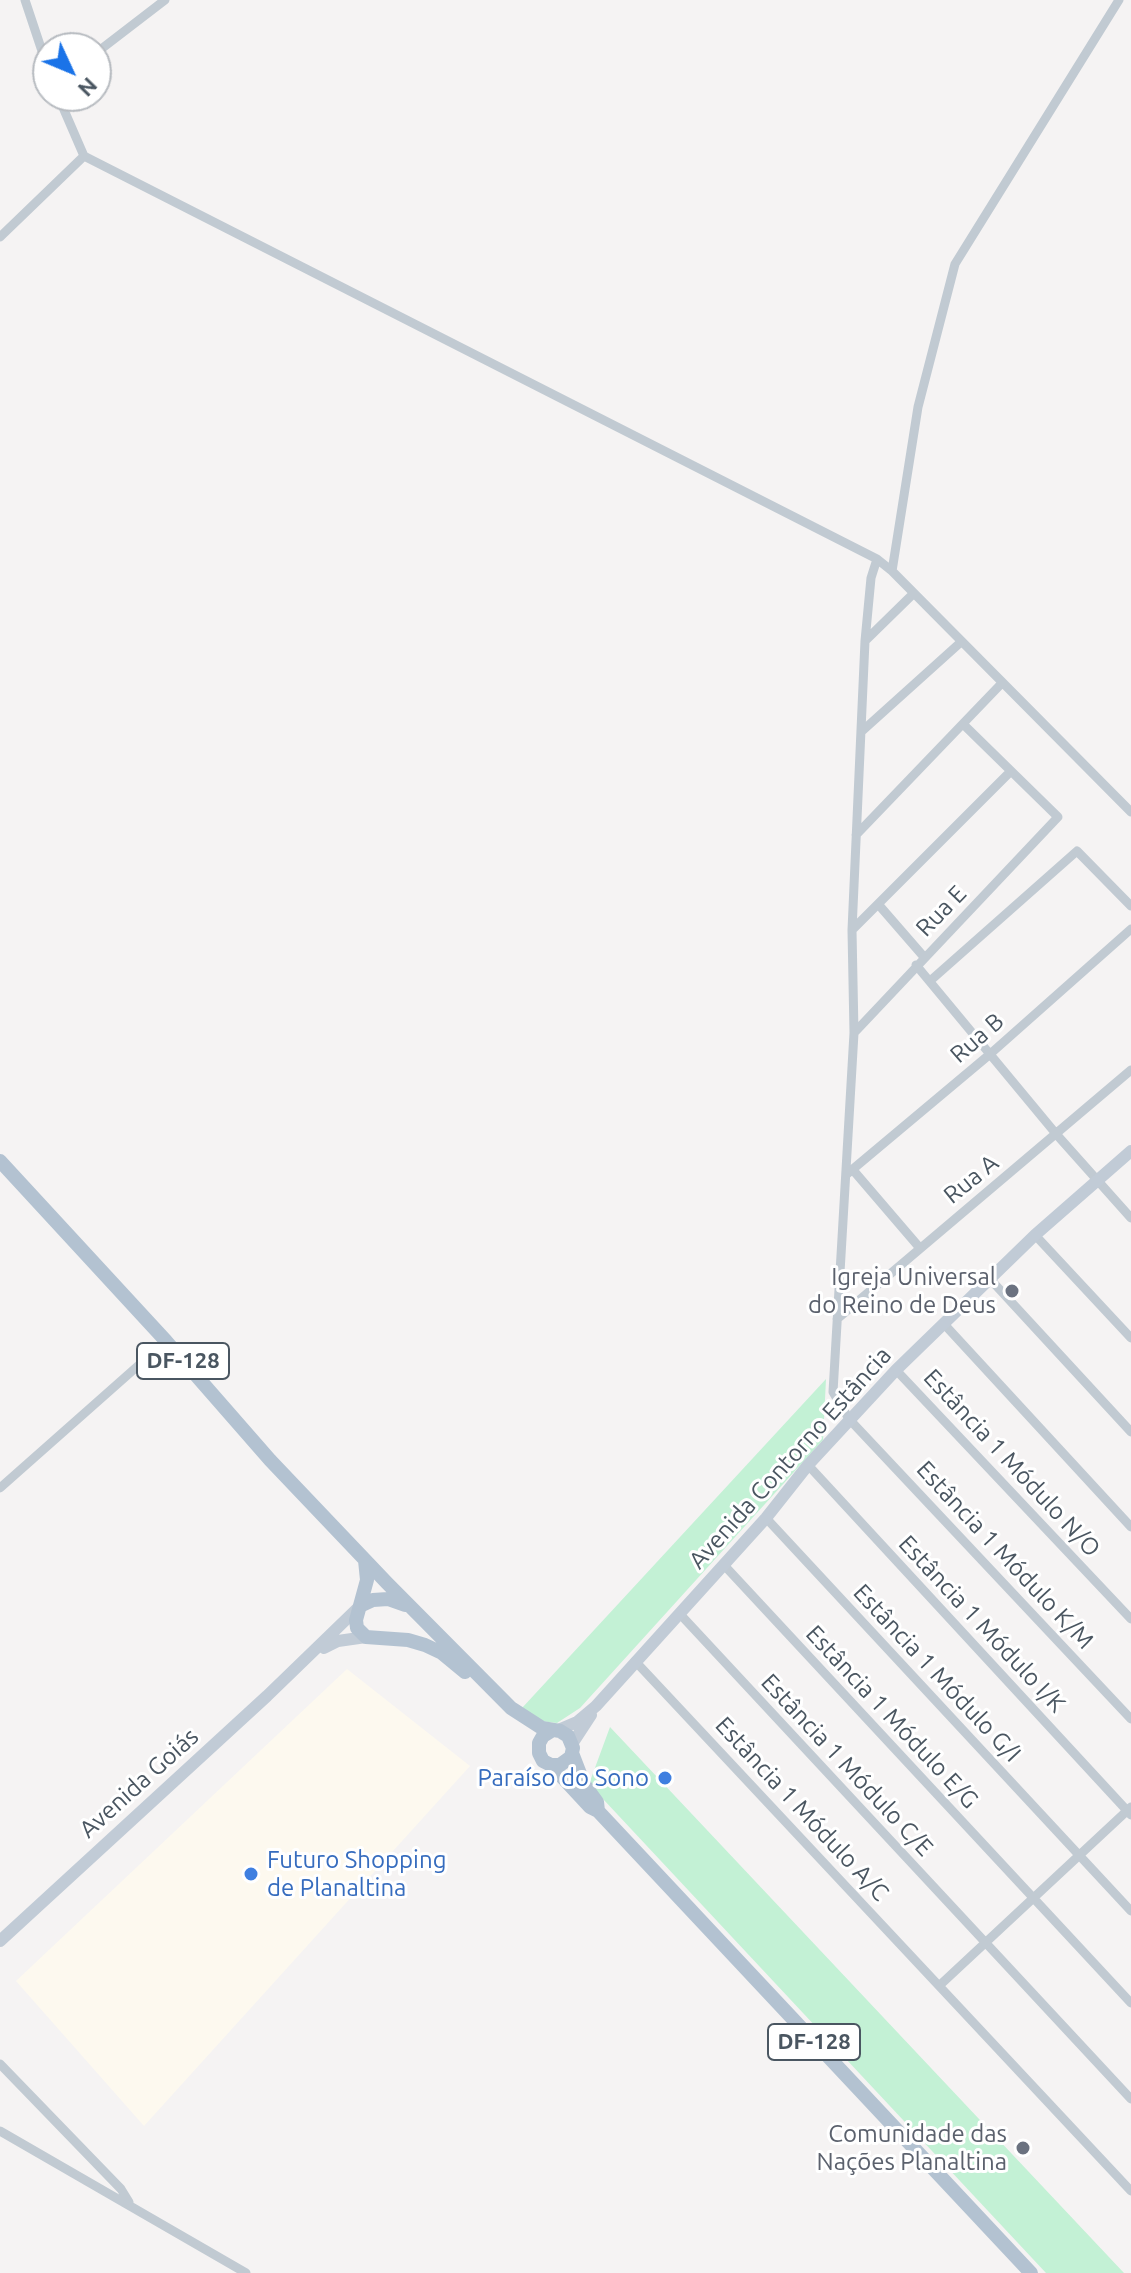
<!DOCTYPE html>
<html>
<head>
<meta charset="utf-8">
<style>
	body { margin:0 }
	#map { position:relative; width:1131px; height:2273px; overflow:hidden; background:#f5f3f3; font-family:Ubuntu,sans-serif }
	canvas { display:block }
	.north { position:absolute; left:32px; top:32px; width:80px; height:80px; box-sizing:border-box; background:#fff; border:2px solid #b7bbc0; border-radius:50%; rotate:134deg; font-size:22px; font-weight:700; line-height:32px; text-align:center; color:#4a5661 }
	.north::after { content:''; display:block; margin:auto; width:28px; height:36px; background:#1a73e8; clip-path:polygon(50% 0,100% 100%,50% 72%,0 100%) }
</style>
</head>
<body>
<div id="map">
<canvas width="1131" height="2273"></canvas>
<div class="north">N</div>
</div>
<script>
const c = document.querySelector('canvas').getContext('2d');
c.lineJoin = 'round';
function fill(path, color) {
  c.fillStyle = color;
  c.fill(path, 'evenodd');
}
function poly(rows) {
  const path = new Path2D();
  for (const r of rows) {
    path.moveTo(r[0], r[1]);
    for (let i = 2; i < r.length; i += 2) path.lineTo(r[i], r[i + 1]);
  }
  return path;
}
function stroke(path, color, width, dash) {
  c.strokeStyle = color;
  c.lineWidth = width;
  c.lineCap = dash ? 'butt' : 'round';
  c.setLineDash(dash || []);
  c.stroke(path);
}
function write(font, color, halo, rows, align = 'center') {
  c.font = font + ' Ubuntu,sans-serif';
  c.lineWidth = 6;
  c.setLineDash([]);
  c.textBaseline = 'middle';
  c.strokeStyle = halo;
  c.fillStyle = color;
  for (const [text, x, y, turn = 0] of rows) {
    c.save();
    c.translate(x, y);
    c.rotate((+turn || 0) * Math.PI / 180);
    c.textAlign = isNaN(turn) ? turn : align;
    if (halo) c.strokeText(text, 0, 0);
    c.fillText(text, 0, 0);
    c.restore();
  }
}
const commercial = poly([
	[347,1669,470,1766,144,2126,16,1981]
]);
const green = poly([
	[826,1379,823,1440,580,1708,557,1723,540,1721,522,1708],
	[610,1727,1124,2273,1046,2273,589,1784]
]);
const street = poly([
	[25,0,48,69],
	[96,53,165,0],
	[58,96,84,156,877,559,892,571,1131,812],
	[0,237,84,156],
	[877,559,871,578,865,641,852,930,854,1033,833,1392,849,1419,1131,1719],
	[892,571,918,407,955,264,1119,0],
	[865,641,913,594],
	[861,732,961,642],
	[856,835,1002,683],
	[878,904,924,957],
	[852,930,1011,771],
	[916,965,1057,1135,1131,1218],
	[930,981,1077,851,1131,906],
	[854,1033,1058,817,963,724],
	[853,1170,919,1247],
	[847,1174,989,1055,1131,929],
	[1035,1235,1131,1338],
	[990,1279,1131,1432],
	[837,1319,1131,1070],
	[944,1324,1131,1527],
	[896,1370,1131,1619],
	[808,1465,1131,1815],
	[0,1488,166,1341],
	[766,1518,1131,1911],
	[723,1564,1131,2003],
	[679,1613,1131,2099],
	[635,1661,1131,2191],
	[940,1985,1131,1807],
	[0,2064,121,2189,129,2202],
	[0,2131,246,2273]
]);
const secondary = poly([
	[324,1648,338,1641,366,1637],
	[556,1731,577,1722,596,1706,766,1518,808,1465,896,1370,1035,1235,1131,1151],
	[572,1744,591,1715],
	[0,1941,267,1696,360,1606]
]);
const primary = poly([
	[0,1161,166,1341,270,1460,387,1583,511,1708,542,1728,560,1731,568,1736,573,1748,571,1757,560,1765,551,1765],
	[365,1560,367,1580,356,1620,357,1628,366,1637,408,1640,425,1645,442,1653,465,1672],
	[360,1606,373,1600,388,1599,405,1605],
	[551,1731,543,1736,539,1743,539,1753,543,1761,551,1765,590,1807,598,1811,1031,2273],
	[572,1753,584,1784,597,1802,598,1811]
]);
const markers = [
	[1012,1291,8,"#6b7280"],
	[665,1778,8,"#3f7fe0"],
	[251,1874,8,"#3f7fe0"],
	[1023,2148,8,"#6b7280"]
];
const shields = [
	[183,1361,92],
	[814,2042,92]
];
const shieldNames = [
	["DF-128",183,1361],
	["DF-128",814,2042]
];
const streetNames = [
	["Rua E",941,911,-46],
	["Rua B",977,1038,-41],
	["Rua A",971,1179,-39],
	["Avenida Contorno Estância",790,1458,-48],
	["Estância 1 Módulo N/O",1012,1463,47],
	["Estância 1 Módulo K/M",1005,1555,47],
	["Estância 1 Módulo I/K",982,1624,47],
	["Estância 1 Módulo G/I",937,1673,47],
	["Estância 1 Módulo E/G",892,1717,47],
	["Estância 1 Módulo C/E",847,1765,47],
	["Avenida Goiás",139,1783,-42],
	["Estância 1 Módulo A/C",802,1809,47]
];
const worshipNames = [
	["Igreja Universal",996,1277],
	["do Reino de Deus",996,1305],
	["Comunidade das",1007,2134],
	["Nações Planaltina",1007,2162]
];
const shopNames = [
	["Paraíso do Sono",649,1778],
	["Futuro Shopping",267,1860,"left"],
	["de Planaltina",267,1888,"left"]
];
fill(commercial, '#fdf9ef');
fill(green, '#c3f1d5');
stroke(street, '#c1cad2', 9);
stroke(secondary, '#c1cbd6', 12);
stroke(primary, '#b3c2d1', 14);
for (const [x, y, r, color] of markers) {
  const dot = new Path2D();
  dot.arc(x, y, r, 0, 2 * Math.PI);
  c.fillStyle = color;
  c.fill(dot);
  stroke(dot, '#fff', 3);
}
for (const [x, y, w] of shields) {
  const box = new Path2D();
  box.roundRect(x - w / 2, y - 18, w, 36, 6);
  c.fillStyle = '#fff';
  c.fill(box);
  stroke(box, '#4a5661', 2);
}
write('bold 22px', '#4a5661', null, shieldNames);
write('24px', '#4a5661', '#fff', streetNames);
write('24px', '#5b616d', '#fff', worshipNames, 'right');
write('24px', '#366cbe', '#fff', shopNames, 'right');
</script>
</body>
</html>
